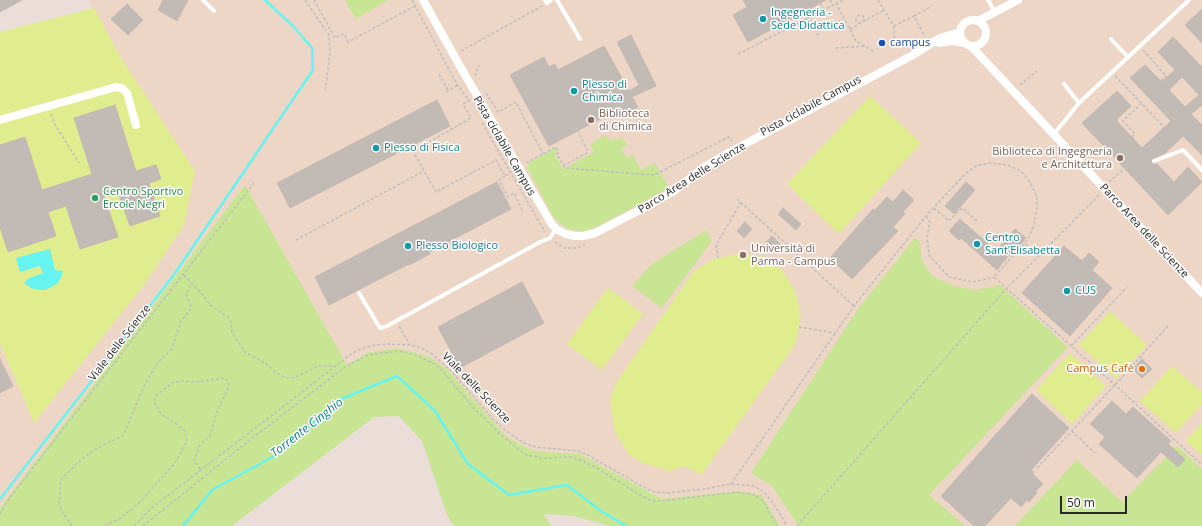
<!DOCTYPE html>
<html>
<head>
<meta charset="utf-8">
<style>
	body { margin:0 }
	#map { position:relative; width:1202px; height:526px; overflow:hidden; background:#ebded9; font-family:"Open Sans",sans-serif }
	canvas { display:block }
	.scale { position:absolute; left:1060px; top:496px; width:67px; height:18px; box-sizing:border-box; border:2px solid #282828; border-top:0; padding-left:5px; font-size:12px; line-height:14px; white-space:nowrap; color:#282828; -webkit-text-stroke:3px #fff; paint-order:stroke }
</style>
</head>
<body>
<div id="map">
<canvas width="1202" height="526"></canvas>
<div class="scale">50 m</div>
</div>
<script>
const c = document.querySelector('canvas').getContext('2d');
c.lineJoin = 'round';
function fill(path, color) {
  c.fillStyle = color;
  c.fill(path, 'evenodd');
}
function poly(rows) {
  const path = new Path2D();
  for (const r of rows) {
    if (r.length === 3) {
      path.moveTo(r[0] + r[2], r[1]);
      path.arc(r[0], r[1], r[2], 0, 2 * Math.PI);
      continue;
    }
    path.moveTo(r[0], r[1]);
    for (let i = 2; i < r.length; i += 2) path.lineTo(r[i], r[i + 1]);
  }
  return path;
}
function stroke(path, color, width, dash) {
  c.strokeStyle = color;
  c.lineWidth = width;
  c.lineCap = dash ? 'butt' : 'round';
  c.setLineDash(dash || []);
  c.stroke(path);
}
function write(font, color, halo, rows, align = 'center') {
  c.font = font + ' "Open Sans",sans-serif';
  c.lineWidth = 3;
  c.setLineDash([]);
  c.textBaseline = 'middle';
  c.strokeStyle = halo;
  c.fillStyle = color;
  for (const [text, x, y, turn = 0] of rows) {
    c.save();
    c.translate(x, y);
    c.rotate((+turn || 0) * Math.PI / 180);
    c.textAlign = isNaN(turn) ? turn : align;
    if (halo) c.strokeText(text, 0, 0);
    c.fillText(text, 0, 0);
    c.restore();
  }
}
const education = poly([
	[89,0,1202,0,1202,526,780,526,761,495,738,491,662,499,580,454,533,451,507,437,446,368,367,353,347,365,245,186,0,508,0,343,34,422,121,58]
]);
const green = poly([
	[345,0,388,0,356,19],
	[606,135,610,141,615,138,617,140,622,137,627,145,621,148,627,158,633,155,641,170,655,163,669,188,598,226,586,231,567,229,553,217,527,167,529,166,528,163,556,148,558,152,555,154,563,169,594,152,590,144],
	[245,185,347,365,367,353,397,348,428,356,446,368,507,437,533,451,580,454,662,499,738,491,762,495,780,526,610,526,574,516,543,514,552,526,454,526,447,515,422,441,399,416,374,417,232,526,0,526,0,508],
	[707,230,711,242,662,308,632,286,651,265,674,250],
	[915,238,920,242,922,261,932,276,957,287,975,290,1000,285,1068,347,929,495,965,526,799,526,772,486,751,473,858,309],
	[1177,446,1202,469,1202,526,1015,526,1077,460,1122,502]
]);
const pitch = poly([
	[94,8,121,58,195,171,184,225,144,285,34,423,0,343,0,32],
	[870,96,921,143,839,234,787,184],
	[737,254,763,257,782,270,796,293,801,318,795,345,701,475,685,466,670,471,643,463,629,455,615,432,610,399,618,380,694,271,714,259],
	[608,288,643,314,602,370,567,344],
	[1110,311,1147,345,1116,379,1079,345],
	[1070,353,1106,386,1072,424,1036,390],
	[1172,366,1202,392,1202,404,1176,433,1140,401],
	[1202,423,1202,455,1186,441]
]);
const water = poly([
	[50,249,55,270,63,271,61,277,58,283,46,290,39,290,31,288,24,283,29,278,43,273,40,266,20,272,16,258]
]);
const stream = poly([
	[0,499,173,276,313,70,312,48,294,27,265,0],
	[183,526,212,490,280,453,339,400,397,376,435,411,468,464,509,495,567,485,601,511,626,526]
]);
const building = poly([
	[0,0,22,0,0,12,0,0],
	[163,0,188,0,177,21,158,10,163,0],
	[743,0,826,0,748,42,733,15,747,7,743,0],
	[127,4,143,20,128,35,111,19,127,4],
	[1202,9,1202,43,1185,25,1202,9],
	[631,35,656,86,632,97,638,107,620,116,617,110,549,146,510,75,544,57,549,67,555,64,558,70,604,46,629,91,639,85,617,42,631,35],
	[1173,37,1202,67,1202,105,1191,114,1202,125,1202,155,1183,136,1164,154,1152,159,1151,162,1153,164,1157,164,1174,182,1188,167,1202,182,1168,215,1082,123,1117,91,1131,106,1116,120,1142,148,1171,121,1130,78,1145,65,1162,82,1167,77,1175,70,1158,52,1173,37],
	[1182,77,1199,95,1185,107,1169,90,1182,77],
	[437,100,450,126,290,208,277,183,437,100],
	[115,105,136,171,156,165,161,179,149,183,160,216,130,226,118,192,104,196,118,237,80,249,66,206,48,212,56,236,8,252,0,227,0,145,25,137,42,190,92,174,74,118,115,105],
	[497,182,511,209,429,252,430,254,409,265,409,264,329,305,315,277,497,182],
	[966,182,975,190,954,214,945,206,966,182],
	[903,190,914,200,903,212,905,214,893,227,898,231,852,279,830,258,873,209,875,210,887,197,893,202,903,190],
	[783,208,801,224,796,230,778,214,783,208],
	[960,219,996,251,1015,229,1026,238,1014,252,1012,251,997,270,961,238,959,240,949,231,960,219],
	[745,222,752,229,744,238,737,231,745,222],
	[772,236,781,245,775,252,765,243,772,236],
	[1064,246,1082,261,1089,253,1099,262,1092,270,1112,288,1070,336,1022,293,1064,246],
	[522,282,544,323,460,368,438,327,522,282],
	[0,359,13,386,0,393,0,359],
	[1142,359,1152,369,1142,378,1133,369,1142,359],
	[1032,394,1069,428,1031,470,1034,472,1033,474,1043,484,1035,492,1037,493,1029,502,1027,500,1021,507,1011,498,985,526,974,526,941,496,1032,394],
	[1112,401,1126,414,1133,407,1171,441,1168,444,1185,459,1178,467,1161,452,1137,478,1099,444,1105,437,1090,424,1112,401]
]);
const path = poly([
	[305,0,329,35,330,54,325,92],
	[314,0,335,38,344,34,348,42,415,6],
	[412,0,458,86,468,99],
	[830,0,833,5],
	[878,0,894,26,894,40],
	[820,3,824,10],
	[836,3,856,41,875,52],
	[811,8,815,14],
	[805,11,819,37],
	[860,19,4],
	[914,16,932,6],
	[894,26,914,16,925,37],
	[850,29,884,10],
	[836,48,865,46],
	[1143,50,1167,77],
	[461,51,542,6],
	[738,54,843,0],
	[439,74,448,90],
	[475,76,479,65],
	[1115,76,1164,127],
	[1161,81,1166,76],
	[1020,85,1037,71],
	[446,92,458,85],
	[486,93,498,112,516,102,543,154],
	[470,100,463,104,471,118,413,151,436,192,496,160,505,176,511,173],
	[51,114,54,123,79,163],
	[482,123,545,232],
	[1132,137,1135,134,1123,121,1141,104],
	[526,163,556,147,559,152,557,154,565,168,654,175,729,137,732,141],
	[563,166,588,152,578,131],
	[505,176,499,180,508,197,514,193,523,212],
	[1109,182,1124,169],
	[737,199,854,306],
	[934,208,949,221,962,208,978,222],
	[926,216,930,222,927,237,929,255,949,277,973,282,994,277],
	[296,240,424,171],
	[555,242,564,248,575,248,585,245],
	[1025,244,1038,256],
	[718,258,716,245,741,202],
	[184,275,201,293,211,306,228,317,231,322,232,333,245,352,263,362,277,373,284,377,291,378,296,377,319,366,335,366],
	[399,326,410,345],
	[799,327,835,333],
	[1071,346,1127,287],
	[1072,431,1095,453],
	[1037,468,1115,385,1168,326],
	[731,484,854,306,926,216,965,174,976,166,990,163,1007,165,1021,171,1030,182,1037,197,1037,207,1034,225,1028,239,994,277,1115,385,1202,465],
	[0,514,8,500,254,183],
	[72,526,61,510,59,504,61,480,76,464,87,455,103,445,123,436,144,386,157,364,172,348,181,321,190,310,191,306,186,295,192,282],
	[105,526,119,519,137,505,175,463,187,441,185,431,177,424,161,414,154,402,156,396,172,383,182,381,196,382,224,378,229,382,228,388,217,412,210,436,200,445,194,460,201,470],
	[134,526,153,507,347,357,358,350,375,345,387,344,410,345,419,347,432,354,452,372,493,419,505,430,524,443,536,447,578,451,586,454,647,489,655,492,667,493,704,489,731,484,754,486,764,492,773,503,787,526],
	[143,526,246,443,345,367,368,355,399,351,409,353,423,358,439,367,472,406,499,433,526,455,544,458,569,457,581,460,595,467,640,495,652,501,661,501,737,492,754,495,763,501,777,526],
	[797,526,1007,288,1099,195]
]);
const service = poly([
	[203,0,214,11],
	[545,0,547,3,551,0],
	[557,0,580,39],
	[988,0,995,12],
	[1111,39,1128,57],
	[1064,84,1079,103],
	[1054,134,1079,103,1189,0],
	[1154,161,1183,150,1202,170],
	[359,293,380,328,387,326,540,242,550,238,556,229]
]);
const minor = poly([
	[423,0,461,68,551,223,556,229,566,234,575,236,583,236,595,233,636,212,674,191,706,166,730,152,913,55,940,38,960,32],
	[973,33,13],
	[978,21,1018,0],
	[939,43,952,41,964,43],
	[972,47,1202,293],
	[0,120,116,87,122,88,127,93,136,125]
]);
const markers = [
	[763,19,4,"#0f9aa8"],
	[882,43,4,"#1a4fb4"],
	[574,91,4,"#0f9aa8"],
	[591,120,4,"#8d6e63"],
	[376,148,4,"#0f9aa8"],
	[1120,158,4,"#8d6e63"],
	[95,198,4,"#2e9e5b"],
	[977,244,4,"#0f9aa8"],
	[408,246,4,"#0f9aa8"],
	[743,255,4,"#8d6e63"],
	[1067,291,4,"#0f9aa8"],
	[1142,369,4,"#e8710a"]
];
const cultureNames = [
	["Ingegneria -",771,13],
	["Sede Didattica",771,26],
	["Plesso di",582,85],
	["Chimica",582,98],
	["Plesso di Fisica",384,148],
	["Centro",985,238],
	["Sant'Elisabetta",985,251],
	["Plesso Biologico",416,246],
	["CUS",1075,291]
];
const transitNames = [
	["campus",890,43]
];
const streetNames = [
	["Pista ciclabile Campus",811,106,-29],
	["Pista ciclabile Campus",504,146,60],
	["Parco Area delle Scienze",692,178,-32],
	["Parco Area delle Scienze",1144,231,47],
	["Viale delle Scienze",120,343,-52],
	["Viale delle Scienze",476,388,46]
];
const educationNames = [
	["Biblioteca",599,114],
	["di Chimica",599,127],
	["Biblioteca di Ingegneria",1112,152,"right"],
	["e Architettura",1112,165,"right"],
	["Università di",751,249],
	["Parma - Campus",751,262]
];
const leisureNames = [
	["Centro Sportivo",103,192],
	["Ercole Negri",103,205]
];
const foodNames = [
	["Campus Cafè",1134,369]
];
const waterNames = [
	["Torrente Cinghio",307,428,-38]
];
fill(education, '#eed6c7');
fill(green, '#c7e592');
fill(pitch, '#e0ed8e');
fill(water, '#67f3ef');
stroke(stream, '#67f3ef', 2.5);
fill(building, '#c2bab5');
stroke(building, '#c6bab3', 1);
stroke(path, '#bebebe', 1.5, [3, 2]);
stroke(service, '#fff', 4);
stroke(minor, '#fff', 8);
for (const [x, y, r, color] of markers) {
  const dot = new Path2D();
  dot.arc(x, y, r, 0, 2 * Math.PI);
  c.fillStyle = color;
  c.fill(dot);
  stroke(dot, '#fff', 1.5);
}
write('11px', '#0d838f', '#fff', cultureNames, 'left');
write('11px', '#164399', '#fff', transitNames, 'left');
write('11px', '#282828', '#fff', streetNames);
write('11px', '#785e54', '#fff', educationNames, 'left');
write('11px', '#27864d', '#fff', leisureNames, 'left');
write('11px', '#c56008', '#fff', foodNames, 'right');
write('italic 12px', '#098187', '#fff', waterNames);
</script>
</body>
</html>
